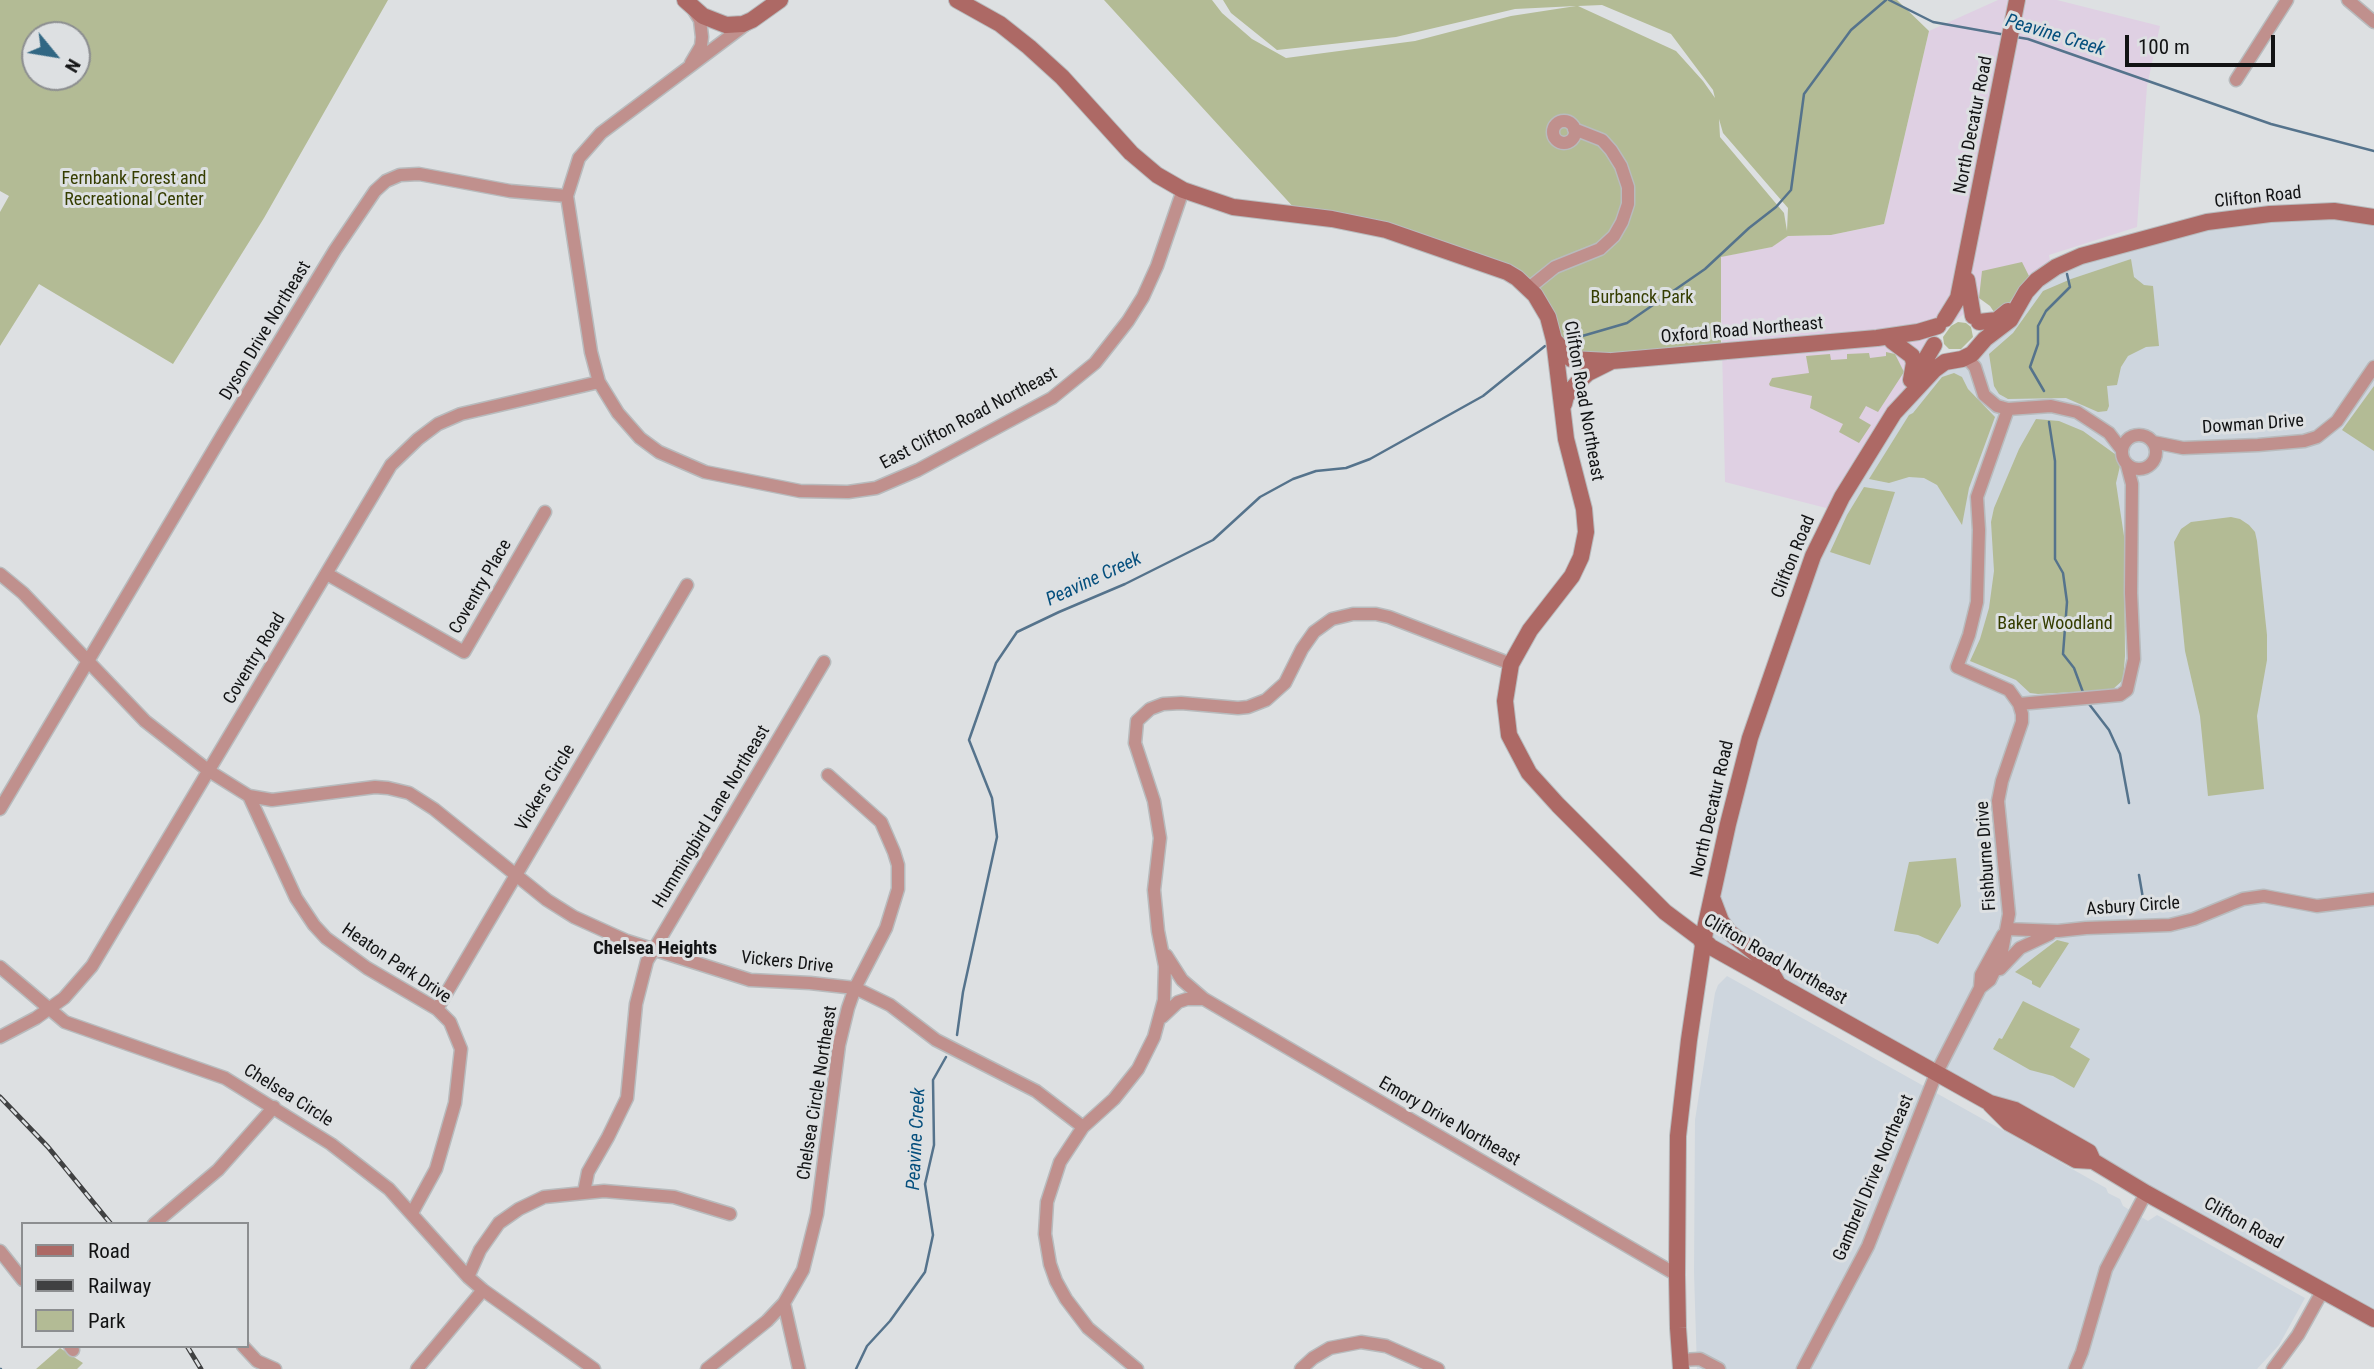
<!DOCTYPE html>
<html>
<head>
<meta charset="utf-8">
<style>
	body { margin:0 }
	#map { position:relative; width:2374px; height:1369px; overflow:hidden; background:#dde0e2; font-family:"Roboto Condensed",sans-serif }
	canvas { display:block }
	.legend { position:absolute; left:21px; top:1222px; width:228px; height:126px; box-sizing:border-box; background:#dde0e2; border:2px solid #8c8e90; margin:0; padding:9px 12px; list-style:none; font-size:21px; color:#121314 }
	.legend li { display:flex; align-items:center; gap:14px; height:35px }
	.legend b { width:35px; border:2px solid #8c8e90 }
	.north { position:absolute; left:21px; top:21px; width:70px; height:70px; box-sizing:border-box; background:#dde0e2; border:2px solid #8c8e90; border-radius:50%; rotate:120deg; font-size:19px; font-weight:700; line-height:28px; text-align:center; color:#121314 }
	.north::after { content:''; display:block; margin:auto; width:24px; height:32px; background:#316783; clip-path:polygon(50% 0,100% 100%,50% 72%,0 100%) }
	.scale { position:absolute; left:2125px; top:35px; width:150px; height:32px; box-sizing:border-box; border:4px solid #121314; border-top:0; padding-left:9px; font-size:21px; line-height:24px; white-space:nowrap; color:#121314; -webkit-text-stroke:5px #dde0e2; paint-order:stroke }
</style>
</head>
<body>
<div id="map">
<canvas width="2374" height="1369"></canvas>
<ul class="legend">
<li><b style="height:9px;background:#ad6965"></b>Road</li>
<li><b style="height:9px;background:#404142"></b>Railway</li>
<li><b style="height:19px;background:#b3bb95"></b>Park</li>
</ul>
<div class="north">N</div>
<div class="scale">100 m</div>
</div>
<script>
const c = document.querySelector('canvas').getContext('2d');
c.lineJoin = 'round';
function fill(path, color) {
  c.fillStyle = color;
  c.fill(path, 'evenodd');
}
function poly(rows) {
  const path = new Path2D();
  for (const r of rows) {
    if (r.length === 3) {
      path.moveTo(r[0] + r[2], r[1]);
      path.arc(r[0], r[1], r[2], 0, 2 * Math.PI);
      continue;
    }
    path.moveTo(r[0], r[1]);
    for (let i = 2; i < r.length; i += 2) path.lineTo(r[i], r[i + 1]);
  }
  return path;
}
function stroke(path, color, width, dash) {
  c.strokeStyle = color;
  c.lineWidth = width;
  c.lineCap = dash ? 'butt' : 'round';
  c.setLineDash(dash || []);
  c.stroke(path);
}
function write(font, color, halo, rows, align = 'center') {
  c.font = font + ' "Roboto Condensed",sans-serif';
  c.lineWidth = 6;
  c.setLineDash([]);
  c.textBaseline = 'middle';
  c.strokeStyle = halo;
  c.fillStyle = color;
  for (const [text, x, y, turn = 0] of rows) {
    c.save();
    c.translate(x, y);
    c.rotate((+turn || 0) * Math.PI / 180);
    c.textAlign = isNaN(turn) ? turn : align;
    if (halo) c.strokeText(text, 0, 0);
    c.fillText(text, 0, 0);
    c.restore();
  }
}
const commercial = poly([
	[1998,0,2057,0,2160,26,2147,86,2137,227,2049,255,2050,261,2033,273,1982,299,1938,335,1830,509,1725,482,1720,257,1771,247,1788,236,1831,235,1884,224,1929,31]
]);
const built = poly([
	[2374,217,2374,1319,1702,942,1728,824,1833,513,1934,370,1958,360,2047,272,2207,222],
	[1727,976,2106,1188,2108,1193,2120,1199,2123,1206,2148,1221,2157,1215,2305,1298,2279,1345,2257,1369,1697,1369,1694,1272,1695,1120,1715,993,1718,985]
]);
const green = poly([
	[0,0,388,0,264,218,173,364,39,284,0,346,0,212,9,196,0,191],
	[35,35,77,35,77,77,35,77],
	[1104,0,1212,0,1222,13,1252,39,1286,58,1415,41,1511,16,1576,6,1515,9,1396,37,1277,50,1231,13,1223,0,1897,0,1929,31,1884,224,1831,235,1788,236,1772,247,1721,257,1721,352,1579,355,1568,351,1538,304,1495,272,1296,210],
	[1602,5,1671,34,1713,90,1715,98,1703,81,1676,51,1578,6],
	[1719,119,1723,133,1788,208,1787,231,1784,213,1720,137],
	[2131,259,2134,277,2144,285,2153,286,2159,346,2146,347,2128,356,2121,367,2117,385,2107,386,2109,406,2107,411,2098,412,2066,398,2008,399,1999,394,1994,386,1989,354,2013,333,2043,291,2071,279],
	[2022,262,2029,276,2007,306,1996,315,1990,306,1979,298,1982,271],
	[1958,322,1966,323,1971,327,1973,337,1961,349,1949,349,1944,344,1943,337,1951,326],
	[1886,352,1895,354,1904,372,1878,412,1866,406,1859,418,1871,425,1859,443,1839,432,1843,424,1810,408,1812,396,1770,386,1769,384,1772,378,1809,373,1806,356,1830,354,1831,360,1847,359,1847,354,1869,353,1870,358,1886,356],
	[1954,373,1962,377,1968,389,1995,417,1969,488,1962,525,1937,485,1924,478,1909,477,1889,483,1869,479,1909,415,1913,413,1942,377],
	[2374,386,2374,451,2342,430],
	[2036,419,2059,421,2083,431,2119,457,2120,466,2116,483,2124,536,2125,656,2123,680,2112,690,2038,694,2030,693,2016,680,1970,661,1980,639,1989,608,1994,571,1991,522,1994,508,2019,449],
	[1864,487,1895,492,1870,565,1830,552,1847,515],
	[2231,517,2240,519,2249,525,2255,532,2257,541,2267,635,2267,660,2257,716,2264,789,2208,796,2200,716,2185,651,2174,542,2181,529,2191,522],
	[1956,858,1961,906,1938,944,1918,935,1894,931,1909,862],
	[2057,940,2069,943,2040,988,2032,984,2032,981,2015,972],
	[2023,1001,2080,1029,2070,1047,2090,1059,2074,1088,2053,1076,2030,1070,1993,1049,1999,1038,2002,1039],
	[60,1348,83,1363,77,1369,36,1369]
]);
const stream = poly([
	[1889,0,1933,22,2006,35],
	[2016,37,2028,39,2271,124,2374,151],
	[1572,339,1627,323,1705,269,1749,228,1776,207,1791,190,1804,94,1851,30,1886,0],
	[2044,391,2030,367,2038,344,2038,326,2046,311,2070,287,2067,274],
	[2049,422,2055,461,2055,559,2063,573,2067,602,2063,654,2074,668,2084,695],
	[2089,704,2109,730,2120,754,2129,803],
	[2139,875,2145,910],
	[957,1035,963,992,997,837,992,798,969,740,996,663,1017,632,1059,612,1125,584,1213,540,1260,497,1293,479,1316,471,1346,468,1370,459,1483,396,1545,346],
	[0,1369,1,1369],
	[856,1369,867,1346,890,1321,925,1272,933,1235,925,1184,934,1145,933,1080,946,1057]
]);
const street = poly([
	[2348,0,2374,22],
	[749,22,601,133,579,158,567,196,591,352,599,382,618,413,640,438,659,452,705,472,800,491,848,492,876,488,918,470,1052,398,1095,363,1128,321,1143,297,1157,266,1183,190],
	[691,63,701,46,702,37,700,20,693,9],
	[2236,80,2287,0],
	[1564,132,11],
	[1529,288,1555,267,1600,249,1614,236,1622,222,1628,204,1628,187,1621,166,1611,150,1602,140,1574,129],
	[1967,358,1975,367,1984,395,1997,406,2008,409,2051,406,2077,412,2109,433,2122,450],
	[2139,452,17],
	[2153,442,2183,448,2258,445,2304,441,2317,437,2337,421,2374,367],
	[0,574,23,593,145,721,209,771,249,796,296,898,314,925,326,938,367,968,437,1009,450,1022,461,1049,455,1103,436,1169,412,1213],
	[327,574,464,652,545,512],
	[2019,704,2120,695,2127,690,2134,659,2131,593,2132,484,2127,465],
	[249,796,272,800,375,787,388,788,409,793,434,809,547,900,574,917,627,941,750,980,810,983,855,988,890,1005,936,1040,1036,1091,1083,1127],
	[0,809,223,434,335,250,375,191,386,181,400,175,419,174,510,191,567,196],
	[2007,929,2058,931,2086,928,2170,925,2194,919,2243,899,2264,896,2317,906,2374,899],
	[1166,955,1182,980,1204,999,1677,1275],
	[0,967,65,1022,225,1078,331,1144,389,1189,468,1277,483,1290,594,1369],
	[2000,969,2020,948,2050,934],
	[1980,988,1981,975,2003,935],
	[437,1009,687,585],
	[1162,1017,1178,1002,1187,999,1204,999],
	[0,1037,36,1018,64,998,92,966,391,465,418,439,438,424,461,414,599,382],
	[584,1192,588,1172,608,1137,627,1098,636,1004,647,961,824,662],
	[154,1224,218,1170,274,1107],
	[0,1251,23,1280],
	[468,1277,480,1250,499,1223,519,1209,544,1197,604,1191,674,1197,730,1214],
	[784,1303,799,1369],
	[70,1346,73,1350],
	[243,1346,257,1361,275,1369],
	[1680,1360,1700,1359,1719,1369],
	[417,1369,483,1290],
	[707,1369,767,1321,784,1303,803,1270,817,1214,839,1045,848,1008,855,988,886,928,898,889,898,865,894,852,881,822,828,775],
	[1137,1369,1088,1328,1066,1299,1056,1281,1050,1264,1045,1234,1047,1202,1060,1162,1083,1127,1114,1099,1138,1069,1154,1037,1164,1000,1165,966,1158,931,1154,890,1160,838,1154,801,1135,743,1137,721,1150,709,1163,704,1181,703,1238,708,1248,707,1266,700,1285,683,1302,649,1314,632,1332,619,1353,614,1376,614,1389,617,1511,664],
	[1301,1369,1313,1358,1330,1348,1361,1342,1386,1346,1438,1369],
	[1803,1369,1868,1246,1936,1074,1980,988,1990,980,2001,957,2009,914,1998,801,2002,781,2022,722,2022,714,2019,704,2009,690,1957,667,1969,635,1977,602,1979,530,1977,497,2008,409],
	[2075,1369,2082,1352,2106,1269,2146,1193],
	[2273,1369,2298,1335,2323,1290]
]);
const secondary = poly([
	[685,0,703,16,726,25,743,24,752,20,780,0],
	[957,0,1000,24,1029,47,1062,77,1131,153,1157,175,1183,190,1233,207,1332,219,1386,230,1507,272,1517,278,1535,295,1548,317,1554,340,1566,439,1584,509,1586,532,1581,557,1572,576,1530,630,1511,664,1505,701,1509,735,1529,773,1558,805,1665,912,1709,945],
	[2374,217,2334,211,2270,214,2207,222,2081,256,2056,267,2037,280,2026,292,2010,320,1985,339,1972,354,1962,359,1945,362,1934,370,1894,413,1842,497,1813,556,1750,738,1728,824,1702,942,1990,1103,2015,1110,2054,1132,2089,1152,2093,1161,2146,1193,2374,1319],
	[1967,280,1973,316],
	[1945,319,1958,298,2017,0],
	[1979,322,1997,320,2008,311],
	[1892,341,1912,356,1914,363,1911,380],
	[1556,342,1571,359,1609,361],
	[1914,379,1934,345],
	[1564,404,1566,396,1579,381,1588,373,1612,361,1877,338,1918,332,1938,326],
	[1713,900,1721,921,1729,932,1765,961,1778,984],
	[1990,1104,2009,1123,2076,1160,2093,1161],
	[1681,1369,1678,1328,1677,1275,1678,1136,1689,1040,1705,932]
]);
const rail = poly([
	[0,1097,48,1147,111,1224],
	[187,1346,201,1369]
]);
const streetNames = [
	["North Decatur Road",1974,125,-79],
	["Clifton Road",2258,198,-6],
	["Dyson Drive Northeast",266,331,-59],
	["Oxford Road Northeast",1742,331,-5],
	["Clifton Road Northeast",1583,401,80],
	["East Clifton Road Northeast",969,419,-28],
	["Dowman Drive",2253,425,-4],
	["Clifton Road",1794,557,-68],
	["Coventry Place",481,587,-60],
	["Coventry Road",255,659,-59],
	["Vickers Circle",546,788,-59],
	["North Decatur Road",1713,809,-77],
	["Hummingbird Lane Northeast",712,817,-59],
	["Fishburne Drive",1987,856,-94],
	["Asbury Circle",2133,907,-4],
	["Clifton Road Northeast",1775,960,30],
	["Vickers Drive",787,963,6],
	["Heaton Park Drive",396,964,34],
	["Chelsea Circle Northeast",818,1093,-81],
	["Chelsea Circle",288,1096,32],
	["Emory Drive Northeast",1449,1122,30],
	["Gambrell Drive Northeast",1874,1178,-67],
	["Clifton Road",2243,1224,29]
];
const parkNames = [
	["Fernbank Forest and",134,179],
	["Recreational Center",134,200],
	["Burbanck Park",1642,298],
	["Baker Woodland",2055,624]
];
const waterNames = [
	["Peavine Creek",2055,36,17],
	["Peavine Creek",1094,580,-25],
	["Peavine Creek",917,1139,-87]
];
const neighbourhoodNames = [
	["Chelsea Heights",655,949]
];
fill(commercial, '#dfd0e3');
fill(built, '#ced6de');
fill(green, '#b3bb95');
stroke(stream, '#55738c', 2.5);
stroke(street, '#b8bbbd', 15);
stroke(secondary, '#b8bbbd', 18);
stroke(street, '#c0908d', 12);
stroke(secondary, '#ad6965', 16);
stroke(rail, '#404142', 5);
stroke(rail, '#dde0e2', 2.5, [8]);
write('18px', '#121314', '#dde0e2', streetNames);
write('18px', '#353d00', '#dde0e2', parkNames);
write('italic 19px', '#054f7d', '#dde0e2', waterNames);
write('bold 19px', '#121314', '#dde0e2', neighbourhoodNames);
</script>
</body>
</html>
